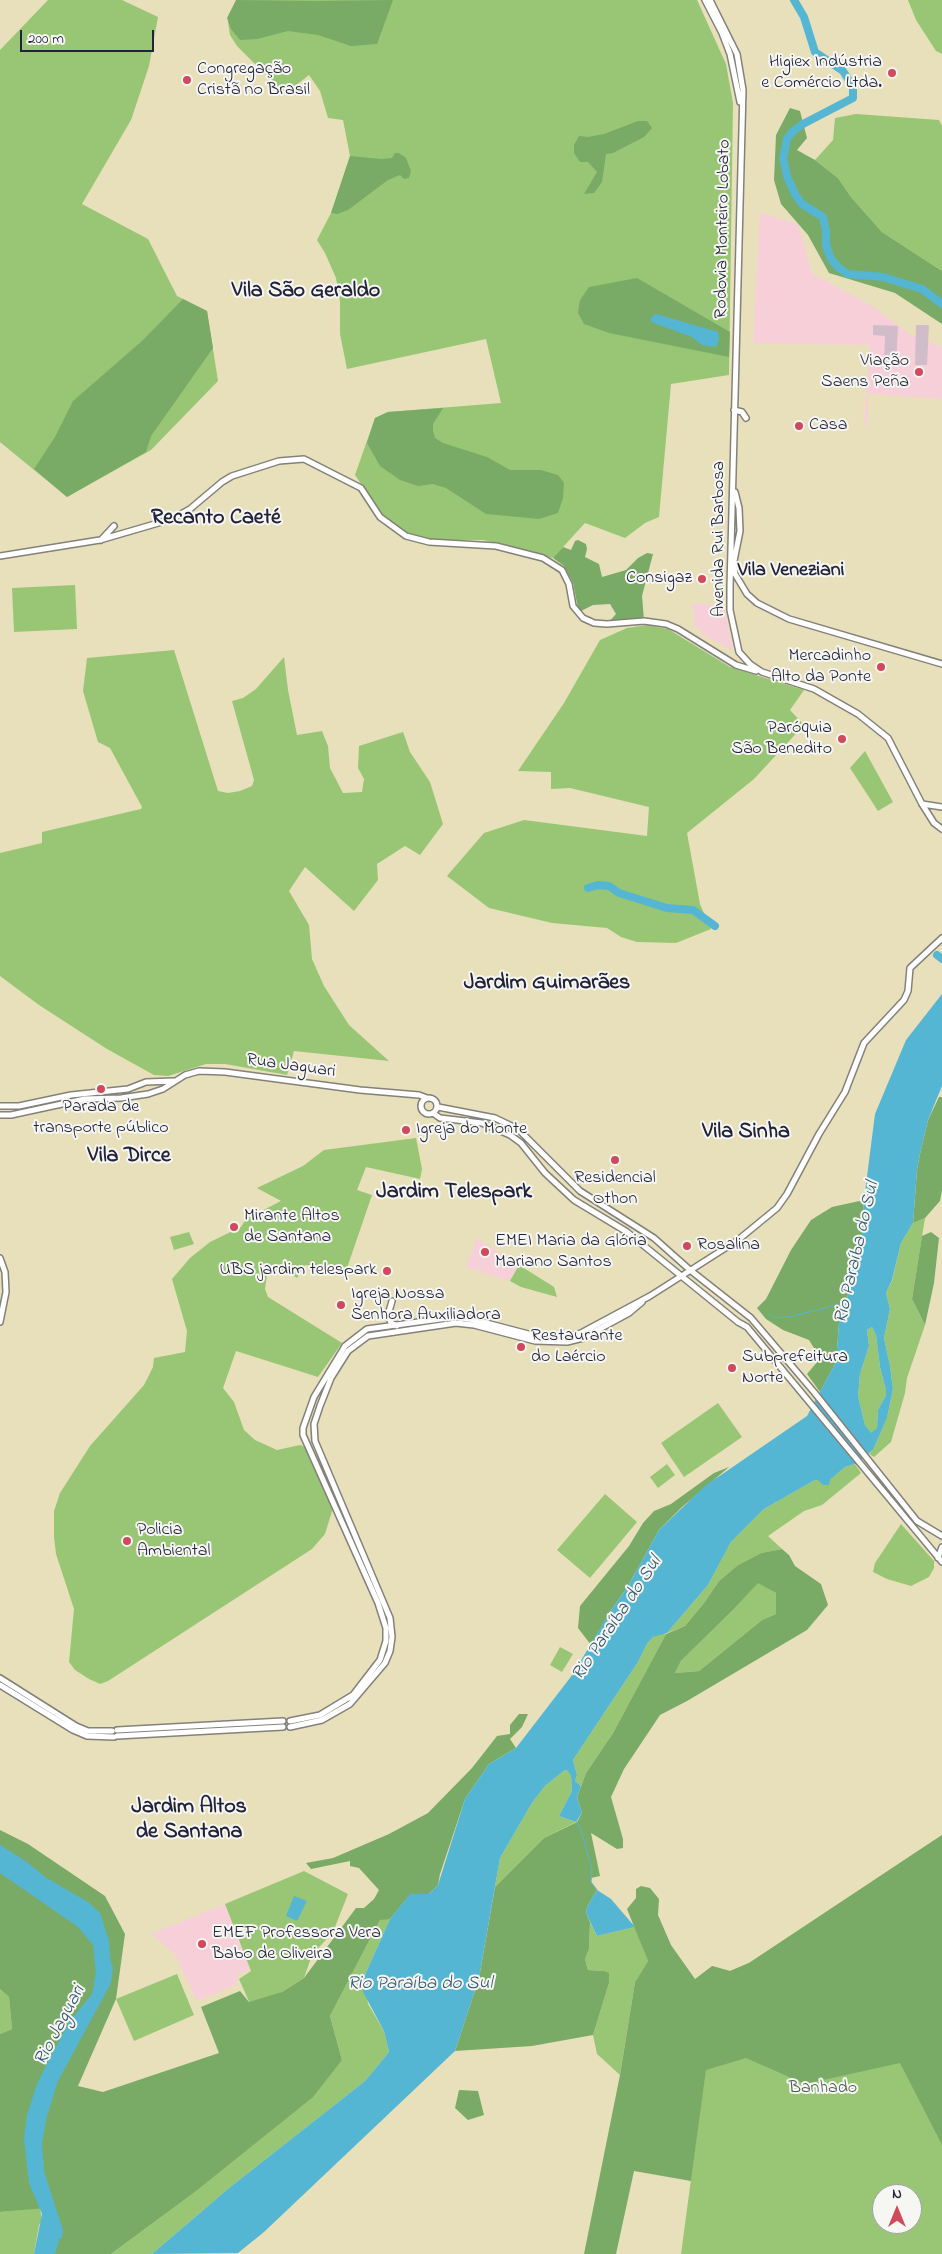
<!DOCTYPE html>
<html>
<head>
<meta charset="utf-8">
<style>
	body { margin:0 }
	#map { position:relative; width:942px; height:2254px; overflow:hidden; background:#e7e0bb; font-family:"Indie Flower",sans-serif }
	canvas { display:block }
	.north { position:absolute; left:872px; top:2184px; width:50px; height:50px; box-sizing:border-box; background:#f6f6f2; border:1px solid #a1a1a9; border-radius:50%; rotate:0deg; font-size:14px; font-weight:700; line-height:20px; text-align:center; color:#22223b }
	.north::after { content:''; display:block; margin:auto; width:18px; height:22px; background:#d1495b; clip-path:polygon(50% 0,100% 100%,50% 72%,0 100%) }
	.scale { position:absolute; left:20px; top:30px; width:134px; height:22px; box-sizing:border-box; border:2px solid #22223b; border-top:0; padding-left:6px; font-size:15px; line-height:18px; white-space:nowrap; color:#22223b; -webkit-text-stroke:4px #f6f6f2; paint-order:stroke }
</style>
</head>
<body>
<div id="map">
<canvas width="942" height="2254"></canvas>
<div class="north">N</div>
<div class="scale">200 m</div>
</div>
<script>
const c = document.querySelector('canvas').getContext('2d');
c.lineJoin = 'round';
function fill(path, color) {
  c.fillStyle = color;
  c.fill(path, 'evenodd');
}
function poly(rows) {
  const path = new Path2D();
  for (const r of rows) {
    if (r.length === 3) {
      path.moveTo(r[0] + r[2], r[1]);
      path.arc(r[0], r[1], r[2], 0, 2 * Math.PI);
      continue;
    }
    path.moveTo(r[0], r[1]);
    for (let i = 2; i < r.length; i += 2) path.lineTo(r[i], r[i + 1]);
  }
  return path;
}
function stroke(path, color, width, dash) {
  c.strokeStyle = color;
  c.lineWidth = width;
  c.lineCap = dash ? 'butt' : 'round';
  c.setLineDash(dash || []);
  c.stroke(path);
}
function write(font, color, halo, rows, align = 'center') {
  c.font = font + ' "Indie Flower",sans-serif';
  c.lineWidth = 4;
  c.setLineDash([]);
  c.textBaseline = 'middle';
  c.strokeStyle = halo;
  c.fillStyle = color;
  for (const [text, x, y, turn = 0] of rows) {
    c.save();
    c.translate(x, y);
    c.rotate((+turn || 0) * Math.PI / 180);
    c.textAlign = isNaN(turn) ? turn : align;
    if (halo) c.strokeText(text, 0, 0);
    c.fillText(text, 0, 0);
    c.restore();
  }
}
const built = poly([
	[760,213,798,224,812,273,875,308,910,334,942,347,942,399,868,394,868,420,864,428,870,345,753,343],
	[692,603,724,606,733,651,702,634,701,629,695,627],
	[477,1238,519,1265,509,1281,466,1267],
	[225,1904,250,1969,238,1975,237,1984,197,2001,175,1954,151,1934]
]);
const industrial = poly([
	[873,325,898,326,896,367,884,366,885,336,873,335],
	[916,325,929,325,927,365,915,365]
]);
const green = poly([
	[48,0,122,0,158,17,149,66,131,120,82,204,148,239,177,296,207,311,218,381,151,450,67,497,0,442,0,50],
	[237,0,697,0,726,64,733,103,729,375,671,384,659,517,645,523,625,538,585,523,553,558,483,540,424,540,397,528,383,516,355,475,375,418,388,412,501,403,486,339,347,369,340,334,340,301,336,278,325,253,317,240,331,213,350,156,343,120,328,118,320,91,309,75,285,94,237,46,230,35,228,22],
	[908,0,942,0,942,54,936,51,916,20],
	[856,114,939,120,942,126,942,271,882,232,851,197,838,178,815,160,833,140,835,118],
	[75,585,77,629,14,632,12,588],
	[648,625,668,629,730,667,804,690,790,710,804,725,754,779,687,833,700,904,711,929,676,943,637,942,621,937,607,928,552,923,489,908,447,876,484,833,524,820,647,836,649,807,570,788,551,789,551,772,518,771,564,703,600,640,627,628],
	[174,650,218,791,228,793,240,791,252,786,254,780,232,701,243,698,256,689,284,657,288,690,297,735,322,731,328,746,330,768,343,793,362,792,364,779,358,768,359,746,403,732,410,752,430,782,443,824,420,855,405,846,377,864,378,880,354,911,305,867,289,891,309,925,312,959,324,986,349,1025,389,1061,294,1051,287,1075,225,1064,206,1064,168,1076,154,1075,107,1049,39,1005,0,976,0,853,42,843,42,832,141,809,142,807,110,748,98,742,83,691,87,658],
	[865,751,893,802,878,811,850,768],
	[416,1138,422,1169,420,1179,366,1167,357,1190,372,1195,347,1268,305,1265,297,1278,285,1271,272,1272,267,1275,265,1289,268,1297,342,1343,318,1377,236,1351,223,1388,234,1402,244,1430,255,1440,277,1450,300,1445,306,1447,333,1508,325,1534,312,1549,108,1681,100,1684,89,1679,75,1670,69,1662,74,1609,56,1554,54,1537,54,1511,60,1493,90,1446,144,1385,153,1367,154,1358,185,1352,187,1331,172,1279,190,1258,210,1242,241,1227,246,1219,281,1201,257,1188,303,1166,324,1150],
	[925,1218,912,1299,925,1325,907,1378,905,1393,891,1442,874,1457,869,1454,873,1450,887,1418,893,1389,890,1366,884,1338,890,1309,886,1293,892,1281,901,1243,913,1223],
	[189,1232,194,1244,174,1250,170,1237],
	[519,1265,554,1287,557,1297,521,1287,510,1281],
	[872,1327,876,1335,880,1367,886,1390,886,1395,878,1410,877,1428,871,1434,865,1425,858,1396,860,1374,869,1346,867,1330],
	[718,1403,742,1437,684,1477,661,1443],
	[667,1464,675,1475,658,1488,650,1477],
	[855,1464,861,1473,822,1505,804,1511,768,1536,782,1549,761,1553,738,1565,719,1581,704,1603,685,1626,667,1633,708,1585,731,1542,764,1509,815,1480,830,1480,845,1467],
	[605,1494,637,1522,590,1578,557,1550],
	[901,1524,934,1561,934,1568,929,1577,911,1586,887,1579,873,1572,875,1563],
	[758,1582,776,1593,776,1614,762,1620,699,1671,675,1673,681,1661,733,1610],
	[662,1633,666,1634,613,1733,586,1773,581,1786,575,1781,577,1775,573,1760,638,1662,647,1644,653,1637],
	[560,1647,573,1654,562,1672,550,1665],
	[565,1770,569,1771,571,1776,572,1791,559,1816,576,1822,544,1838,495,1887,500,1858,532,1803,545,1786],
	[942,1835,942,2254,681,2254,715,2000,712,1966,730,1971,749,1963],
	[882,2194,912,2194,912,2224,882,2224],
	[304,1871,348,1894,333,1932,312,1955,304,1978,282,1992,251,2006,239,1979,251,1971,225,1904],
	[385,1918,390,1919,364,1977,368,2004,384,2031,389,2052,365,2081,229,2188,152,2254,111,2254,191,2195,342,2060,330,2016,380,1920],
	[590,1922,597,1936,635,1927,648,1961,635,1982,620,2075,597,2054,593,2035,609,1983,604,1971,588,1970,585,1959,589,1949],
	[177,1974,194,2015,134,2041,116,1999],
	[0,1989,9,1997,12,2029,0,2034],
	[40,2208,42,2220,39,2225,34,2254,0,2254,0,2212]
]);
const forest = poly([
	[236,0,315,1,393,0,377,44,351,46,318,35,288,31,257,39,240,40,231,29,227,18],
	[790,108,800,111,807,138,797,150,815,160,838,178,851,197,882,232,942,271,942,324,895,293,829,273,808,235,781,204,774,180,776,135],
	[638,121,647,121,652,128,644,137,613,153,606,154,602,182,594,193,584,194,597,172,588,162,580,162,574,153,574,145,579,136,588,137,604,134],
	[395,153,399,153,406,158,411,171,409,178,404,179,400,175,388,180,348,210,337,214,331,213,350,156,381,159,392,158],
	[637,278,730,332,729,357,609,333,584,324,578,313,580,300,589,287],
	[183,299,207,311,213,348,151,436,146,452,67,497,34,469,55,437,73,401,142,341],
	[443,408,433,424,433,431,435,438,443,443,487,457,510,470,541,470,558,475,564,483,563,498,558,513,539,519,486,514,446,488,433,484,418,486,400,480,380,466,367,443,375,418,388,412],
	[578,540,586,544,587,549,585,557,599,564,602,577,626,570,638,558,647,553,653,554,642,596,644,620,607,624,616,614,610,604,593,605,581,611,578,608,573,583,564,566,553,558,563,547,571,550,575,541],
	[939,1097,942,1097,942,1190,940,1201,925,1218,913,1223,917,1170,920,1154,928,1120],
	[864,1200,861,1249,852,1262,847,1301,840,1310,836,1362,820,1392,807,1374,818,1361,817,1353,809,1340,783,1330,766,1319,757,1308,766,1299,791,1250,811,1220,832,1207],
	[931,1232,939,1238,934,1283,925,1325,912,1299,922,1236],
	[729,1467,681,1508,659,1530,628,1586,608,1615,591,1645,578,1628,580,1606,629,1546,643,1523,654,1511,671,1504,714,1473],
	[782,1549,789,1555,795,1566,821,1584,828,1605,807,1630,687,1701,660,1715,624,1769,611,1797,623,1839,623,1848,617,1849,591,1833,600,1876,591,1878,591,1882,597,1890,587,1907,586,1913,590,1922,589,1949,585,1959,588,1970,604,1971,609,1973,609,1983,593,2035,532,2046,455,2051,479,1978,495,1887,544,1838,577,1822,582,1813,577,1797,586,1773,613,1733,666,1634,685,1626,704,1603,719,1581,738,1565,761,1553],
	[758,1583,776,1593,776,1614,762,1620,699,1671,675,1673,681,1661,733,1610],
	[519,1714,528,1714,522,1727,510,1739,516,1748,489,1764,465,1799,440,1874,438,1885,429,1894,409,1896,390,1919,380,1920,330,2016,342,2060,313,2097,191,2195,111,2254,54,2254,55,2240,47,2208,0,2212,0,2034,12,2029,9,1997,0,1989,0,1830,28,1844,105,1896,125,1934,116,1999,78,2086,103,2092,219,2053,201,2007,240,1991,249,2002,282,1992,304,1978,356,1908,364,1908,374,1899,379,1890,359,1868,350,1866,350,1861,311,1869,306,1863,333,1858,389,1834,428,1813,472,1768,497,1736,510,1734,510,1725],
	[942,1835,942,2145,900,2063,805,2084,746,2058,706,2070,691,2181,634,2171,616,2254,584,2254,620,2075,635,1982,648,1961,627,1909,636,1898,636,1889,641,1886,650,1888,659,1899,658,1915,671,1945,695,1979,712,1966,730,1971,749,1963],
	[459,2090,478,2091,484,2115,468,2120,455,2108]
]);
const water = poly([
	[656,314,718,332,719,340,716,347,702,345,692,337,651,322,651,317],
	[942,994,942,1086,928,1120,920,1154,917,1170,913,1223,901,1243,892,1280,886,1293,890,1309,884,1338,890,1366,893,1389,887,1418,873,1450,855,1464,845,1467,830,1480,829,1485,823,1485,818,1480,815,1480,764,1509,731,1542,708,1585,667,1633,653,1637,647,1644,638,1662,573,1760,577,1775,575,1781,581,1786,577,1797,582,1813,576,1822,559,1816,572,1791,571,1776,568,1771,565,1770,545,1786,532,1803,500,1858,479,1978,455,2051,264,2232,238,2253,152,2254,229,2188,365,2081,389,2052,384,2031,363,1992,364,1977,390,1919,410,1894,429,1894,438,1885,465,1799,489,1764,516,1748,573,1674,608,1615,628,1586,659,1530,705,1486,807,1416,836,1362,840,1310,847,1301,852,1262,861,1249,864,1200,875,1114,906,1040],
	[872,1327,876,1335,880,1367,886,1390,886,1395,878,1410,877,1428,871,1433,865,1425,858,1396,860,1374,869,1346,867,1330],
	[0,1845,27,1862,45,1877,88,1902,100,1913,109,1941,110,1958,113,1968,111,1983,58,2081,46,2120,42,2144,44,2171,63,2230,62,2238,55,2240,54,2254,34,2254,42,2214,29,2183,24,2139,27,2115,37,2084,50,2058,70,2021,92,1994,96,1973,93,1945,78,1927,0,1873],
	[597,1890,611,1899,635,1927,597,1936,586,1913,587,1907],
	[294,1896,307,1901,297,1921,286,1916]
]);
const stream = poly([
	[768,1315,777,1318,794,1316,848,1302],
	[576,1821,581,1831,592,1869,591,1882,597,1890]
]);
const river = poly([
	[794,0,804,17,815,52,843,71,853,87,853,98,803,124,792,132,787,139,783,158,787,176,795,194,802,204,823,217,826,231,826,245,831,259,839,268,848,274,883,277,922,289,942,304],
	[588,888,598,885,609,886,619,893,667,908,693,910,715,926],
	[937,955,942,959],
	[46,2204,55,2240,51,2254]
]);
const secondary = poly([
	[705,0,722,33,730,54,740,102],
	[710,0,737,54,743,90,730,587,730,610,739,652,750,664,762,672,814,689,858,714,888,738,922,804,934,823,942,829],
	[734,410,742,412,746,418],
	[735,492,739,508,740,531,734,561,735,574,747,594,757,603,789,619,942,664],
	[101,540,114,526],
	[0,556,100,540,172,519,190,509,222,482,232,476,279,461,304,459,361,488,380,517,406,536,429,542,496,546,543,558,562,570,569,584,573,606,583,618,594,623,607,624,644,621,666,624,678,629,736,665,756,671],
	[922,804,942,807],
	[429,1106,8],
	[0,1106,19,1106,71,1095,128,1089,146,1082,174,1081],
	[438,1107,495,1118,518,1129,580,1191,654,1238,690,1270,751,1318,814,1392,917,1521,942,1536],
	[433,1113,440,1118,482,1123,510,1135,521,1143,545,1173,574,1200,627,1232,738,1322,747,1327,942,1562],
	[0,1115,11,1115,85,1099,121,1098,148,1094,163,1089,185,1075,199,1071,225,1072,360,1090,419,1095,427,1098],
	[0,1258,5,1272,6,1292,0,1322],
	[392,1301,388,1315,391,1323,397,1326],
	[938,1558,942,1547],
	[0,1678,76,1726,88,1731,112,1731],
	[0,1685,73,1730,87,1736,114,1737],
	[290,1721,320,1715,353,1695,380,1660,386,1641,386,1628,378,1603,303,1435,303,1428,314,1397,345,1346,367,1329,455,1317,475,1320,536,1336,566,1337,581,1333,650,1296,738,1240,777,1208,787,1194,819,1134,845,1092,864,1043,904,1000,908,991,910,968,942,938],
	[290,1727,322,1720,350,1704,385,1663,390,1651,392,1637,390,1618,315,1441,314,1424,320,1406,331,1378,348,1351,368,1336,456,1323,474,1325,535,1341,567,1342,583,1338,629,1313,642,1302],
	[117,1730,283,1721],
	[117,1736,283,1727]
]);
const markers = [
	[892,73,5,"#d1495b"],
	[187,80,5,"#d1495b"],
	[919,372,5,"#d1495b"],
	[799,426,5,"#d1495b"],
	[702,579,5,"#d1495b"],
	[881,667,5,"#d1495b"],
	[842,739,5,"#d1495b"],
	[101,1089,5,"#d1495b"],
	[406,1130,5,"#d1495b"],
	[615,1160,5,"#d1495b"],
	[234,1227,5,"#d1495b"],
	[687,1246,5,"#d1495b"],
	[485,1252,5,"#d1495b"],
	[387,1271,5,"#d1495b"],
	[341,1305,5,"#d1495b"],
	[521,1347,5,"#d1495b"],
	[732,1368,5,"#d1495b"],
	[127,1541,5,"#d1495b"],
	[202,1944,5,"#d1495b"]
];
const poiNames = [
	["Higiex Indústria",882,63,"right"],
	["e Comércio Ltda.",882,84,"right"],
	["Congregação",197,70],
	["Cristã no Brasil",197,91],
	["Viação",909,362,"right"],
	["Saens Peña",909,383,"right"],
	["Casa",809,426],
	["Consigaz",692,579,"right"],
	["Mercadinho",871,657,"right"],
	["Alto da Ponte",871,678,"right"],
	["Paróquia",832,729,"right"],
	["São Benedito",832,750,"right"],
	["Parada de",101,1108,"center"],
	["transporte público",101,1129,"center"],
	["Igreja do Monte",416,1130],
	["Residencial",615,1179,"center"],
	["Othon",615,1200,"center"],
	["Mirante Altos",244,1217],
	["de Santana",244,1238],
	["EMEI Maria da Glória",495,1242],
	["Mariano Santos",495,1263],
	["Rosalina",697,1246],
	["UBS jardim telespark",377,1271,"right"],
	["Igreja Nossa",351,1295],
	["Senhora Auxiliadora",351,1316],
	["Restaurante",531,1337],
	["do Laércio",531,1358],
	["Subprefeitura",742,1358],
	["Norte",742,1379],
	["Policia",137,1531],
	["Ambiental",137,1552],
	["EMEF Professora Vera",212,1934],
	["Babo de Oliveira",212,1955]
];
const streetNames = [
	["Rodovia Monteiro Lobato",724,229,-89],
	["Avenida Rui Barbosa",720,539,-90],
	["Rua Jaguari",291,1067,8]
];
const parkNames = [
	["Banhado",823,2089]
];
const waterNames = [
	["Rio Paraíba do Sul",858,1253,-77],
	["Rio Paraíba do Sul",618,1619,-56],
	["Rio Paraíba do Sul",420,1985],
	["Rio Jaguari",61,2026,-62]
];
const quarterNames = [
	["Vila Veneziani",791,572]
];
const districtNames = [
	["Vila São Geraldo",306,292],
	["Recanto Caeté",216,519],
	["Jardim Guimarães",547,984],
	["Vila Sinha",746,1133],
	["Vila Dirce",129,1157],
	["Jardim Telespark",454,1193],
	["Jardim Altos",189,1808],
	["de Santana",189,1833]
];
fill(built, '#f6cfd8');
fill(industrial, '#d1bdca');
fill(green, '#99c674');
fill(forest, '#7aab66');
fill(water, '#54b6d2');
stroke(stream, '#54b6d2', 1);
stroke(river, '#54b6d2', 8);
stroke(secondary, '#84817b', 8);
stroke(secondary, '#fff', 5);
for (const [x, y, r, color] of markers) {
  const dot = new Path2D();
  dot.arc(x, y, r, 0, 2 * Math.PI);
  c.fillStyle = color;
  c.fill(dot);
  stroke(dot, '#f6f6f2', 2);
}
write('18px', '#22223b', '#f6f6f2', poiNames, 'left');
write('18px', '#22223b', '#f6f6f2', streetNames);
write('18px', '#4c5b4f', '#f6f6f2', parkNames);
write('italic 19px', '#345670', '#f6f6f2', waterNames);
write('bold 20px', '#22223b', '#f6f6f2', quarterNames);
write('bold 22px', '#22223b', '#f6f6f2', districtNames);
</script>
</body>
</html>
